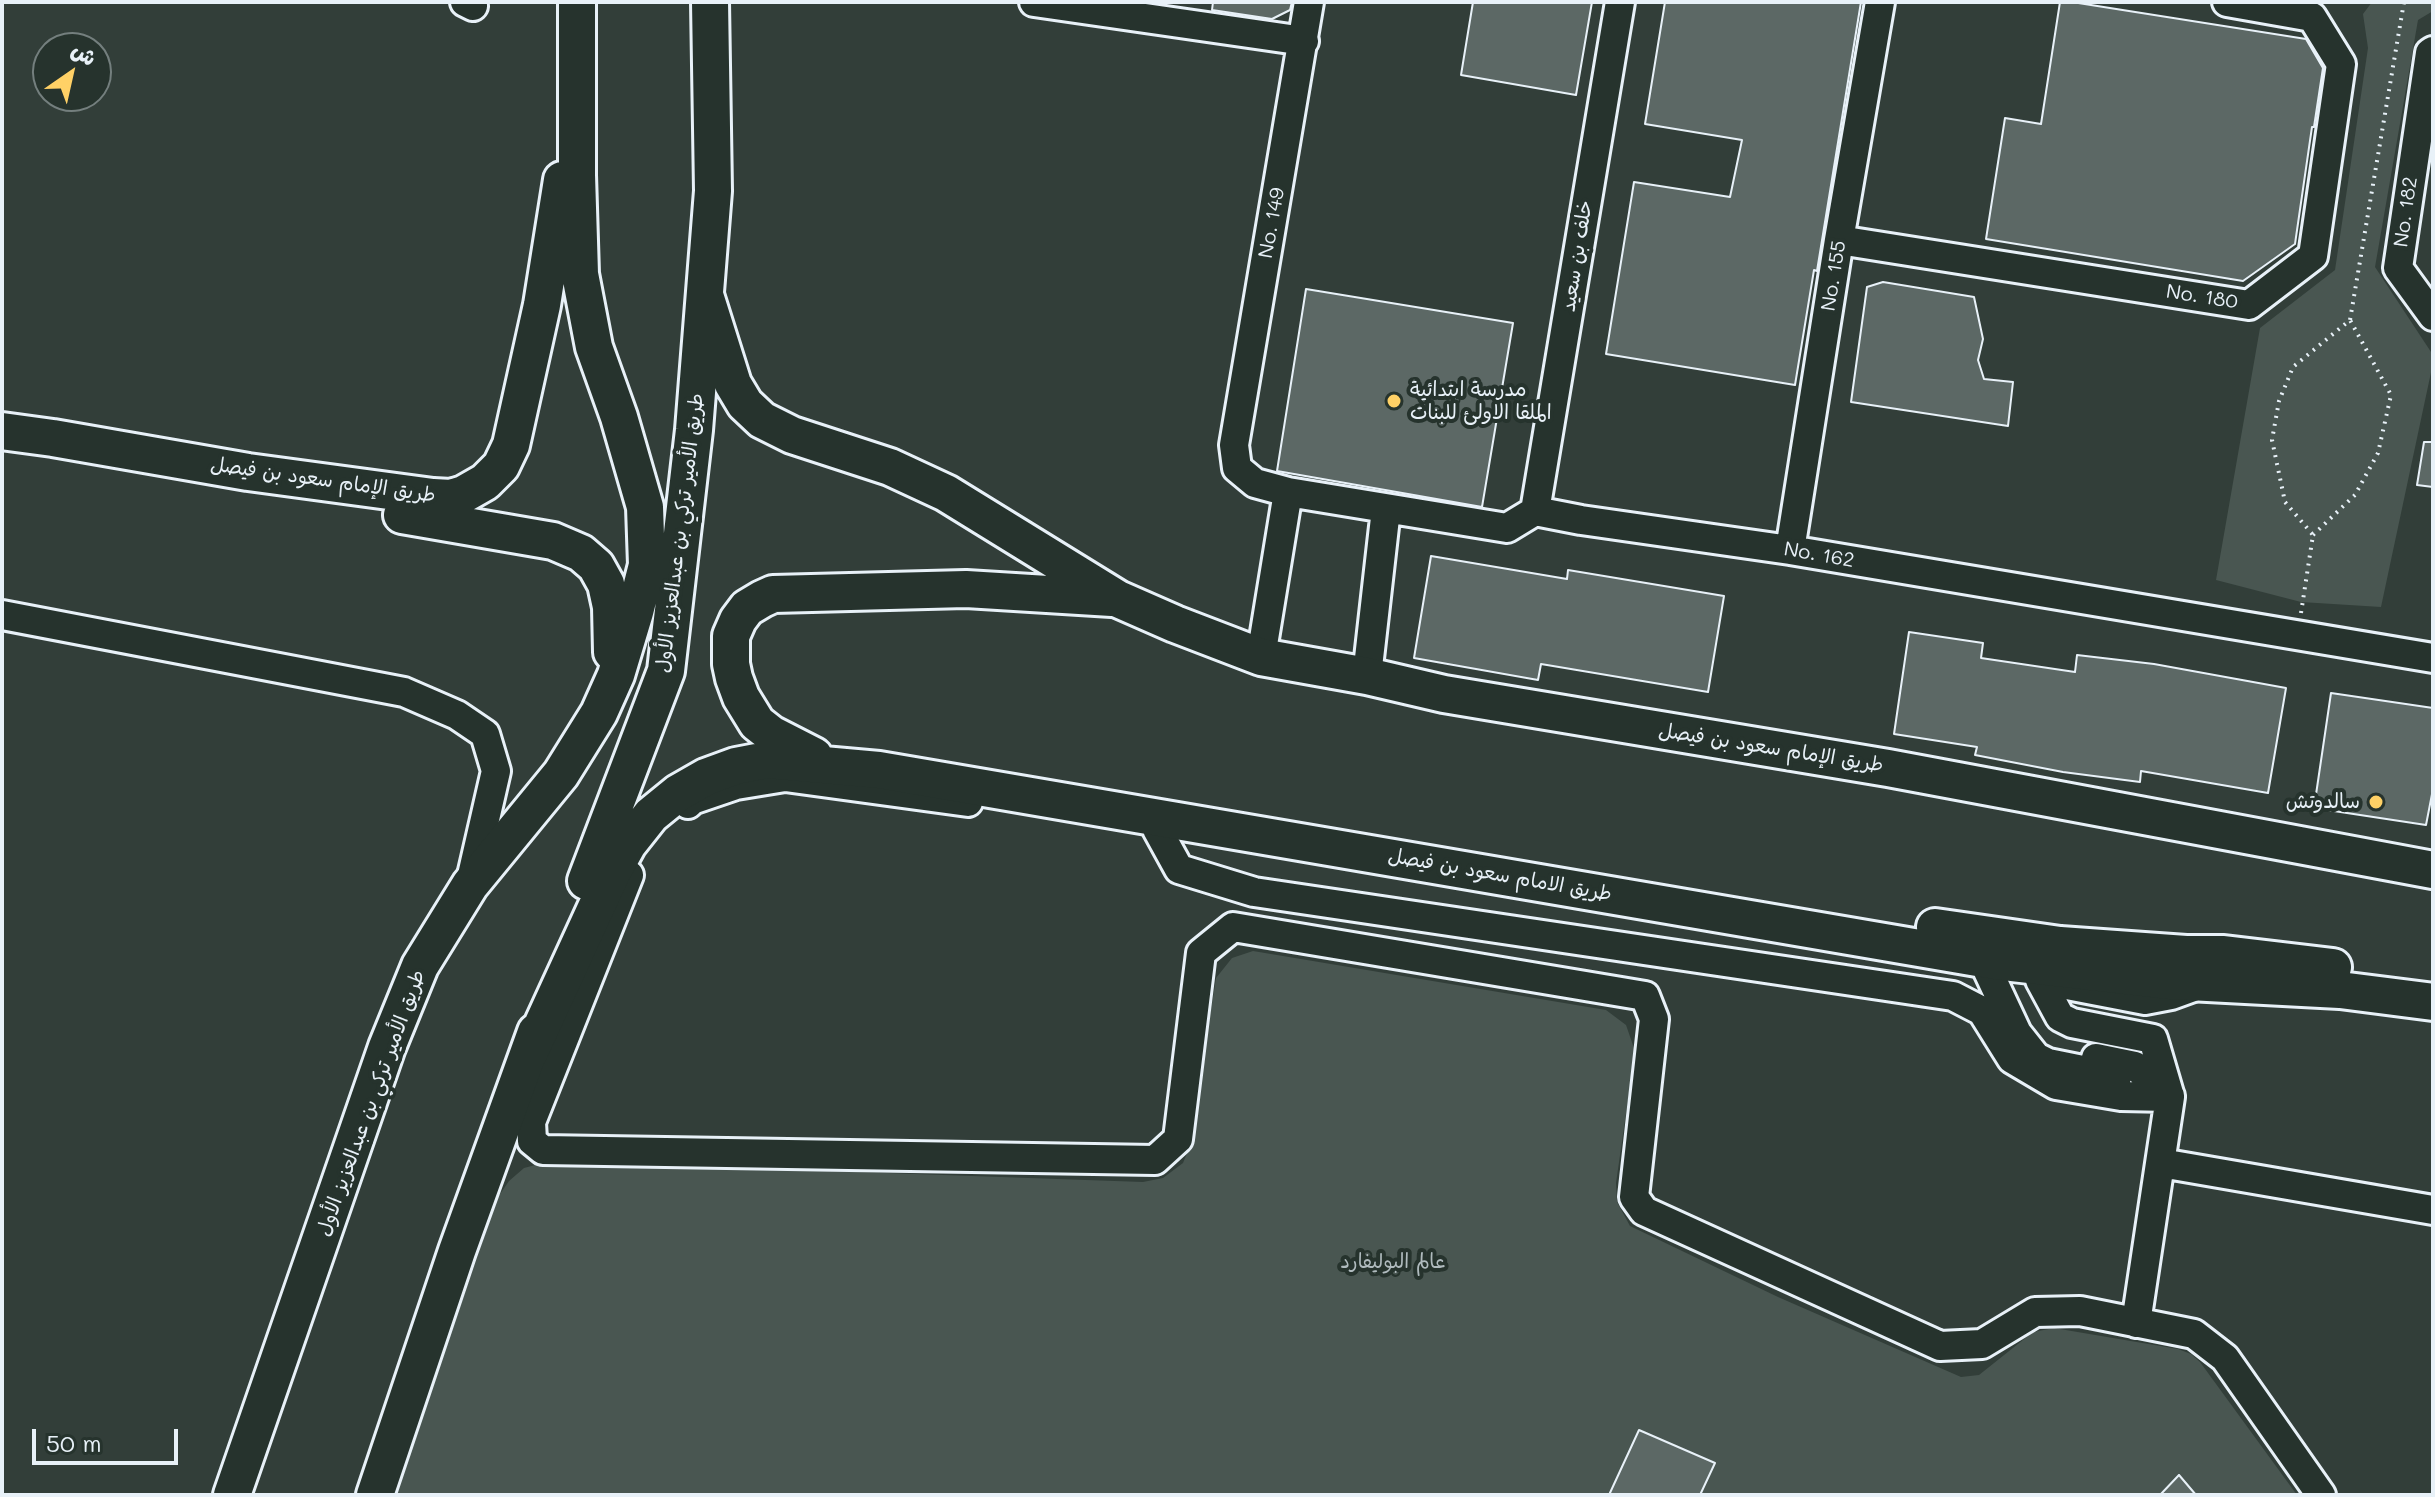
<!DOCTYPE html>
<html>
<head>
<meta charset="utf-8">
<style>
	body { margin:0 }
	#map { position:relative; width:2435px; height:1497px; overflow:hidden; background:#323e39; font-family:Mali,"Playpen Sans Arabic",sans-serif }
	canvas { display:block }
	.frame { position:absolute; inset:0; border:4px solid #e8f1f8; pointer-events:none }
	.north { position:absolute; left:32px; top:32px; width:80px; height:80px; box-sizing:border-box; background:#26332d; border:2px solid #747f7e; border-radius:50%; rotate:34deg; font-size:22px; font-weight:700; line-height:32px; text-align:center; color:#e8f1f8 }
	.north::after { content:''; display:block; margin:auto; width:28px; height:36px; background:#ffd166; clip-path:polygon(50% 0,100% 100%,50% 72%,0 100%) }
	.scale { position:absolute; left:32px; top:1429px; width:146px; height:36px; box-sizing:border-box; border:4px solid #e8f1f8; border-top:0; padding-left:10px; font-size:24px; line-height:28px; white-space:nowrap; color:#e8f1f8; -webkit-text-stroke:6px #26332d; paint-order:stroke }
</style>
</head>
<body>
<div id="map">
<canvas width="2435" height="1497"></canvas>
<div class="frame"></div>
<div class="north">ش</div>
<div class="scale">50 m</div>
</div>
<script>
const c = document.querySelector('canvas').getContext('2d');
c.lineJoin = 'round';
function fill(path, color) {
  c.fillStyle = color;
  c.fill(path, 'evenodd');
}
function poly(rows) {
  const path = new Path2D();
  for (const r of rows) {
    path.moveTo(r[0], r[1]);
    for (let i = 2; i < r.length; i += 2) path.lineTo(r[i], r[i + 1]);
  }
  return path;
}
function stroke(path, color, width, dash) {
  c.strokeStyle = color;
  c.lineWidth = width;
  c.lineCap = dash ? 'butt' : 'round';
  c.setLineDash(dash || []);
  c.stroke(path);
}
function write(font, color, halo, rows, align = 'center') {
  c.font = font + ' Mali,"Playpen Sans Arabic",sans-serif';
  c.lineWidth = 8;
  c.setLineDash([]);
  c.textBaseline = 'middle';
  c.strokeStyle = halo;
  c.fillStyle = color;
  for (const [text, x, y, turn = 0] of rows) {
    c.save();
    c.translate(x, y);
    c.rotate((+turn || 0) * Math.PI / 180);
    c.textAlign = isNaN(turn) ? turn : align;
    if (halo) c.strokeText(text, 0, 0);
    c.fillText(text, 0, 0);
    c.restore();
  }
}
const green = poly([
	[2372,2,2433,2,2433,11,2418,20,2375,267,2433,355,2433,363,2381,607,2301,602,2216,580,2260,328,2335,270,2368,48,2363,14],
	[1253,951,1606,1010,1626,1025,1635,1051,1616,1183,1617,1202,1630,1226,1778,1297,1961,1377,1979,1375,2033,1332,2054,1328,2178,1349,2191,1354,2200,1362,2297,1495,395,1495,498,1197,509,1181,524,1168,543,1163,573,1162,1143,1182,1163,1178,1183,1163,1190,1146,1216,978,1232,958]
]);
const building = poly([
	[1213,2,1292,2,1290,10,1272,19,1212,10,1213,2],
	[1473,2,1592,2,1576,95,1461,75,1473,2],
	[1665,2,1861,2,1817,271,1814,270,1795,385,1606,354,1634,182,1730,197,1742,140,1645,124,1665,2],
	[2060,2,2072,2,2306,39,2323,68,2314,127,2312,127,2295,244,2243,281,1986,239,2005,118,2041,124,2060,2],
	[1883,282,1974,297,1983,339,1978,360,1984,379,2013,382,2008,426,1851,402,1867,287,1883,282],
	[1306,289,1513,323,1482,507,1277,471,1306,289],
	[2424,442,2433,442,2433,487,2417,485,2424,442],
	[1431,556,1567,579,1568,570,1724,596,1708,692,1541,664,1538,680,1414,658,1431,556],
	[1909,632,1983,643,1981,658,2075,672,2077,655,2154,664,2286,688,2268,793,2141,771,2140,782,2063,772,1975,755,1977,747,1894,734,1909,632],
	[2331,693,2433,708,2433,789,2426,825,2314,808,2331,693],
	[1639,1430,1715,1463,1700,1495,1609,1495,1639,1430],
	[2179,1475,2196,1495,2160,1495,2179,1475]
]);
const path = poly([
	[2313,535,2355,495,2378,453,2391,395,2350,320],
	[2301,613,2313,535,2285,502,2272,440,2279,401,2293,367,2350,320,2404,2]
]);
const minor = poly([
	[465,2,473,6],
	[1034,2,1304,41],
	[1309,2,1234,445,1237,468,1255,483,1288,492,1507,528,1535,511,1581,520,1790,550,2433,658],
	[2433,51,2430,53,2398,268,2433,316],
	[1839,240,2249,305,2313,256,2341,64,2312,17,2227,2],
	[1535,511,1620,2],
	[1790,550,1839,240,1880,2],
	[2,615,404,692,457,715,485,734,496,771,471,880],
	[1261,657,1288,492],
	[1367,676,1386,509],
	[688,804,692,800,736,785,785,777,968,802],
	[1157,829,1179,869,1254,892,1953,996,1982,1011,2012,1059,2056,1085,2121,1096,2170,1097],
	[629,875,531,1122,532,1141,543,1150,1155,1160,1178,1139,1201,953,1233,927,1645,996,1654,1019,1634,1197,1644,1211,1940,1346,1982,1344,2035,1312,2080,1311,2194,1334,2225,1358,2321,1495],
	[1988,971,2017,1033,2036,1057,2048,1063,2117,1077],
	[2040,980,2060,1017,2072,1023,2153,1039,2170,1097,2136,1323],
	[2062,984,2145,1000,2171,995,2193,987],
	[2096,1058,2135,1066,2170,1096],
	[2161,1163,2433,1210]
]);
const major = poly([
	[705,295,733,384,745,404,762,420,792,435,890,467,946,493,1118,599,1175,624,1261,657,1367,676,1444,694,1888,768,2433,870],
	[2,431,53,438,248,472,433,497,451,498,464,494,485,482,501,466,511,445,542,305,562,180],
	[402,515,553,541,581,553,596,566,606,584,611,607,612,652],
	[814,756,771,734,757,723,741,697,734,678,731,664,731,636,738,620,747,608,762,599,773,594,966,589,1112,598],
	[586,881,666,671,694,430,713,191,710,2],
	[1935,927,2060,945,2186,954,2224,954,2333,967],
	[529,1054,612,873,628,844,651,815,678,793,706,777,736,766,767,760,879,770,1995,961,2170,981,2340,990,2433,1002],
	[232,1495,387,1047,420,966,470,885,561,774,599,713,616,675,635,612,647,565,645,507,619,417,594,347,580,274,577,175,577,2],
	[375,1495,457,1251,536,1032]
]);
const markers = [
	[1394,401,8,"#ffd166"],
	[2376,802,8,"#ffd166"]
];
const streetNames = [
	["No. 182",2406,212,-82],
	["No. 149",1272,223,-80],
	["خلف بن سعيد",1577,256,-81],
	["No. 155",1834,276,-81],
	["No. 180",2202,297,9],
	["طريق الإمام سعود بن فيصل",323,480,8],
	["طريق الأمير تركي بن عبدالعزيز الأول",680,533,-83],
	["No. 162",1819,555,10],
	["طريق الإمام سعود بن فيصل",1771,748,9],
	["طريق الامام سعود بن فيصل",1500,875,10],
	["طريق الأمير تركي بن عبدالعزيز الأول",371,1103,-70]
];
const poiNames = [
	["مدرسة ابتدائية",1410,390],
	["الملقا الاولئ للبنات",1410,413],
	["سالدوتش",2360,802,"right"]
];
const parkNames = [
	["عالم البوليفارد",1393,1262]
];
fill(green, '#495651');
fill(building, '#5c6865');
stroke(building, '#e8f1f8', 2);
stroke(minor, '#e8f1f8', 34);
stroke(major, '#e8f1f8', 42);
stroke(path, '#e8f1f8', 4, [2, 6]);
stroke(minor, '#26332d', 28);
stroke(major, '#26332d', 36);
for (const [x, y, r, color] of markers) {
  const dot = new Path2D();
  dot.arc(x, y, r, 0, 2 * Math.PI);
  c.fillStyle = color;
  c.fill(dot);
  stroke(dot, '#26332d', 3);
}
write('20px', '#e8f1f8', '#26332d', streetNames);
write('20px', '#e8f1f8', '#26332d', poiNames, 'left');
write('20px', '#b0bbbe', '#26332d', parkNames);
</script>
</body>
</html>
